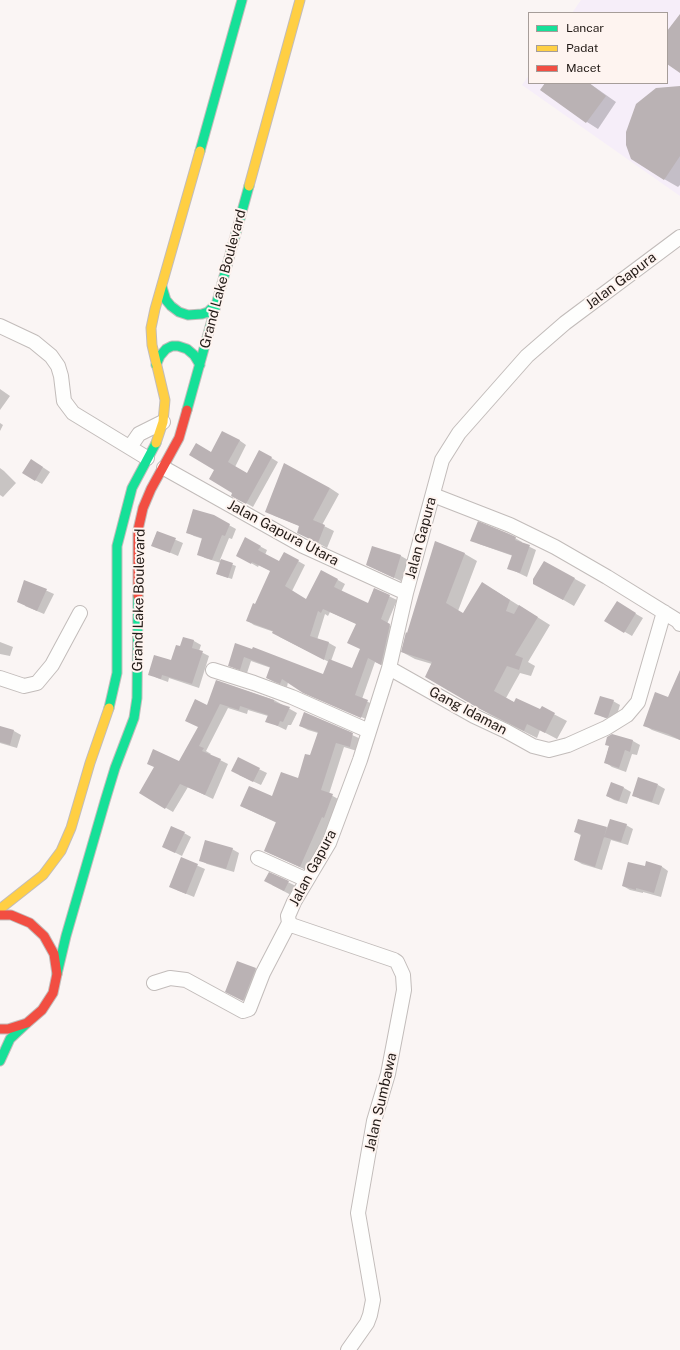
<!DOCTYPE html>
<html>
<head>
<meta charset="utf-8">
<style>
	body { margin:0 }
	#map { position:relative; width:680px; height:1350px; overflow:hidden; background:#faf5f4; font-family:"Public Sans",sans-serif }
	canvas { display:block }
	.legend { position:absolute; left:528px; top:12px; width:140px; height:72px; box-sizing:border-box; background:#fef4f0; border:1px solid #a69d99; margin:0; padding:5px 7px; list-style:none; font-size:12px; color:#221a16 }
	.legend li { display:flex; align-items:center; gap:8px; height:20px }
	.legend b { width:20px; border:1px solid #a69d99 }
</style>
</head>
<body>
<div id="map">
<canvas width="680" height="1350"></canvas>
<ul class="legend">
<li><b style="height:5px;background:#16e098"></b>Lancar</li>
<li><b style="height:5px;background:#ffcf43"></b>Padat</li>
<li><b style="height:5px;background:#f24e42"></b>Macet</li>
</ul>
</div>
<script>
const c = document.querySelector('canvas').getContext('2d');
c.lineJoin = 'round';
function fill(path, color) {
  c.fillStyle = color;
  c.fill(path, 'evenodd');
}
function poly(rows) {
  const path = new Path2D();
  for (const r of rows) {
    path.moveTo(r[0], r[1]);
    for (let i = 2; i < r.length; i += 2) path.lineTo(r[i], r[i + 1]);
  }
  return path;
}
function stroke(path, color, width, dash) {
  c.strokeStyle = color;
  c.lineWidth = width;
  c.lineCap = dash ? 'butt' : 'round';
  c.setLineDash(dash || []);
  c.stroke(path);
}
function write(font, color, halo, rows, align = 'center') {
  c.font = font + ' "Public Sans",sans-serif';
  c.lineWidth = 4;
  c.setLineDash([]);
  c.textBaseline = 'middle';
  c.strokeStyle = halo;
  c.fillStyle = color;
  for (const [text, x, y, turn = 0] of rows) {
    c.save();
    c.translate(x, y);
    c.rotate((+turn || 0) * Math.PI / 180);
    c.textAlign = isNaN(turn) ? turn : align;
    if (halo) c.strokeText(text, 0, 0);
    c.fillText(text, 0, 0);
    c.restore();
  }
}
const education = poly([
	[581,0,680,0,680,196,522,85,529,75,529,83,667,83,667,13,572,13]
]);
const shadow = poly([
	[546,83,589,83,616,102,598,129,587,122,541,90],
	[680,87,680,185,678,187,664,179],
	[0,389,10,396,0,410],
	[0,423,3,425,0,431],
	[239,440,246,445,235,467,248,474,260,451,278,462,253,507,232,495,234,492,215,470,212,453],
	[38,464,50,472,42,484,35,480],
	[0,468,4,471,16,483,3,497,0,495],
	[330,488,339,494,322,525,334,531,327,548,307,537,300,526,275,516,266,511],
	[227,524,236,529,232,539,229,538,220,560,236,566,232,579,217,574,221,563,205,558,198,554,203,539,194,536,187,532],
	[157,532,183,543,178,556,152,545],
	[515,538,522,542,522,543,536,550,527,577,508,568,513,556,479,544,472,540],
	[246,539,267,550,265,555,280,562,298,561,305,565,292,591,306,600,322,571,345,584,341,592,368,605,374,589,397,600,387,624,397,629,388,668,375,662,362,699,374,705,366,719,303,692,288,682,287,687,274,682,267,678,271,668,251,661,247,673,236,669,229,665,236,644,324,675,329,662,280,637,274,632,254,625,248,621,256,606,271,571,259,565,258,567,237,555],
	[330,612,357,624,361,649,352,669,331,661,336,647,329,643,317,640,325,614,328,616],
	[436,542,465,554,477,561,458,611,463,614,494,590,550,625,528,662,535,666,531,676,520,673,506,698,515,703,541,711,542,708,567,721,557,739,540,730,537,738,491,715,427,677,432,664,415,659,402,652],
	[373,547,401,556,408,560,401,581,367,565],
	[544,562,586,585,574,606,534,583],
	[25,581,54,594,44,614,25,606],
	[617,603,643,618,632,636,606,621],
	[184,639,194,641,201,645,199,651,209,656,199,688,169,678,168,682,157,678,150,674,172,662,181,648],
	[0,642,13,647,10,656,0,654],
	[680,671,680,740,652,730,644,725,669,698],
	[217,681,274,700,297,713,291,725,288,725,286,730,267,721,268,716,248,710,247,714,228,708,206,751,211,754,210,755,228,764,213,799,188,787,173,812,140,793,180,762,199,727],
	[613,701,620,705,615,721,603,717,596,713],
	[305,714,361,739,357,751,344,747,329,794,340,800,332,821,330,821,308,871,265,851,277,823,241,806,273,797,298,780,311,756,318,733,308,730,300,726],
	[0,727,14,731,21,735,17,748,0,743],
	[612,735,633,741,640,745,637,755,632,754,626,772,612,767,605,762],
	[238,759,267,773,261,785,239,775],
	[611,784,624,788,631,792,627,804,614,800,607,796],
	[658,785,665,789,659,805,640,799,633,795],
	[626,825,633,829,628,845,611,840,602,870,582,864,575,860,582,836,575,832,606,828,608,829],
	[184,833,191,837,182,856,170,850],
	[232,849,239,853,234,872,207,864,200,860],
	[182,859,205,869,194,897,177,890],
	[661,866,668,871,661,897,643,892,643,893,630,890,623,886,645,867],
	[269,873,296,886,291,895,272,885],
	[255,969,262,973,250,1004,226,991]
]);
const building = poly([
	[680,14,680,73,667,64,667,31],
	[545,83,589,83,606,96,586,123,540,90],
	[680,86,680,156,664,180,631,159,626,145,626,132,636,104,656,88],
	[222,431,240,440,228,462,247,473,259,450,272,457,246,504,231,496,232,493,209,479,214,470,189,455,196,443,211,452],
	[31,459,43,467,35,481,22,473],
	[284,463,330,488,313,520,325,525,318,543,297,533,299,526,265,512],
	[193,509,214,515,230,524,225,536,222,535,212,560,197,555,202,538,186,533],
	[478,521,507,533,516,537,515,540,530,545,520,573,507,569,512,555,470,541],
	[157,531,176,538,170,553,151,546],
	[245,537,261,546,258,550,279,561,284,552,299,560,285,586,306,599,321,570,338,579,334,587,368,603,374,588,390,595,381,619,390,624,381,665,368,658,355,695,368,700,361,718,303,693,282,679,280,684,266,678,270,667,244,657,240,670,228,666,235,643,252,649,253,647,323,674,329,659,352,668,360,649,347,643,356,624,323,609,321,613,318,611,310,636,329,642,324,660,272,633,273,631,246,621,253,603,255,604,270,571,252,562,251,564,236,556],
	[435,541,465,553,446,603,463,613,482,582,510,600,506,611,514,614,519,605,538,617,515,655,523,658,519,670,507,666,494,691,514,702,516,698,540,709,542,706,555,713,545,733,527,724,524,731,478,708,425,677,432,662,401,652,406,632,407,633],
	[372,546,401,555,394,578,366,565],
	[221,559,233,563,228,578,216,574],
	[544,561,575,578,563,600,533,584,533,579],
	[24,580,47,589,37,611,17,602],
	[617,601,636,613,624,633,604,621],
	[183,637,194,640,192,648,203,651,192,684,162,675,161,679,148,675,154,655,171,660,176,645,180,646],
	[680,670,680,740,668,734,643,726,655,692,668,697],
	[216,680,274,700,274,702,290,707,283,722,280,721,278,726,265,722,268,715,240,706,239,710,220,704,199,746,204,748,202,751,221,759,205,795,180,784,165,809,139,793,154,767,147,764,153,749,179,761,198,727,185,721,195,699,207,705],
	[600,696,614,700,608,717,606,718,594,714],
	[304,712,353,733,350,747,336,743,335,746,321,790,333,794,324,818,322,817,300,867,264,851,276,822,240,806,249,786,272,796,281,772,298,778,305,754,310,755,318,732,299,726],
	[0,726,14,730,10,745,0,742],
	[612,734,633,740,630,752,625,750,619,768,604,763,609,746,605,745,607,737],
	[238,757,260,768,253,782,231,771],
	[638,777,658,784,652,802,632,796],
	[611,782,624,787,619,801,606,796],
	[578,819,607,827,595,867,574,860,581,834,574,832],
	[610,819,627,824,621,842,604,837],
	[171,826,185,832,175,853,162,847],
	[205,840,233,848,226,869,199,861],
	[181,857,198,864,186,894,169,887],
	[646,861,662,866,654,893,636,888,636,890,622,886,628,862,645,866],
	[269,872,289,881,284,891,264,881],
	[237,961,256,968,243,1001,225,992]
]);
const street = poly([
	[0,326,34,342,51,356,58,366,61,376,64,401,73,413,147,458],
	[130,447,139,434,163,422],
	[164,468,303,546,406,593],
	[433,495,510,525,555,547,607,577,678,621,680,624],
	[389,668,474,716,506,731,533,746,549,750,568,745,606,728,627,715,638,702,664,612],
	[213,670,254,683,292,697,369,731],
	[0,678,24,686,37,683,52,665,80,613],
	[258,858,307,880],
	[289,923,288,916,294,902,329,843,360,760,389,668,406,593,442,460,459,433,527,356,565,323,680,237],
	[289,923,294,926,394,960,397,962,403,975,404,990,388,1074,374,1121,358,1213,373,1300,370,1315,367,1323,348,1350],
	[154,983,170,978,186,980,243,1011,249,1009,263,973,289,923]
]);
const fast = poly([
	[200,151,242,0],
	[162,287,166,300,171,306,179,312,188,315,202,314,208,312,216,304],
	[156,365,160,356,166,349,172,346,178,346,187,349,194,355,200,365],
	[187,410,249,186],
	[109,708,117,673,117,546,132,488,156,443],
	[57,974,66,936,105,801,115,768,134,718,137,698,138,596],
	[0,1061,10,1039,26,1024]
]);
const slow = poly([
	[249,186,300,0],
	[156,443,163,422,165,400,152,345,151,328,155,309,200,151],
	[0,909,43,875,61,851,71,828,90,763,109,708]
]);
const jam = poly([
	[138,596,138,530,143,508,151,489,179,438,187,410],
	[0,915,11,915,30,923,44,936,54,954,57,974,53,993,42,1010,27,1023,8,1029,0,1029]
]);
const streetNames = [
	["Grand Lake Boulevard",223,279,-75],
	["Jalan Gapura",621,281,-37],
	["Jalan Gapura Utara",283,533,28],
	["Jalan Gapura",421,538,-75],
	["Grand Lake Boulevard",139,600,-89],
	["Gang Idaman",468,711,28],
	["Jalan Gapura",313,868,-62],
	["Jalan Sumbawa",381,1102,-77]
];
fill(education, '#f6eef9');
fill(shadow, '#0003');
fill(building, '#bab2b4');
stroke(street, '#c2bcba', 16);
stroke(fast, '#c2bcba', 11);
stroke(slow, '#c2bcba', 11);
stroke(jam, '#c2bcba', 11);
stroke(street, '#fefefd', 14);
stroke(fast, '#16e098', 9);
stroke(slow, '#ffcf43', 9);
stroke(jam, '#f24e42', 9);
write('14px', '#221a16', '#fef4f0', streetNames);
</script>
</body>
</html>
